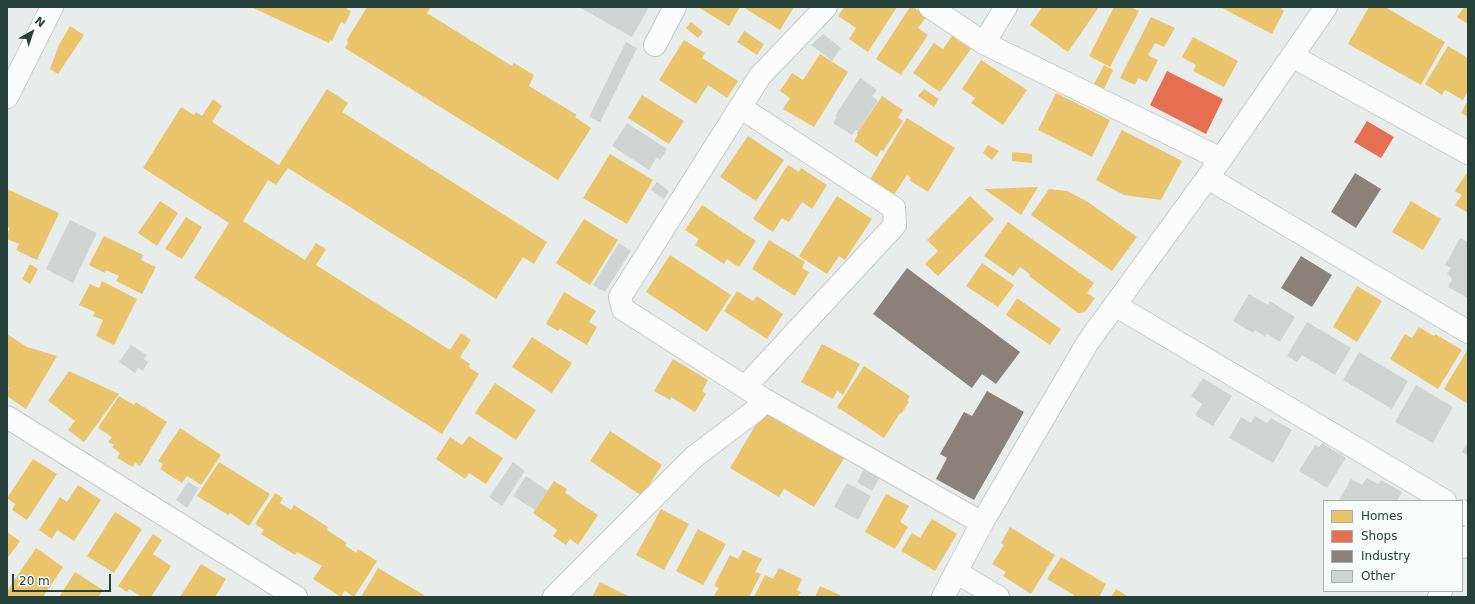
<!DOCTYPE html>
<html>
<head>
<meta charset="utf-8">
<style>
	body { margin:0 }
	#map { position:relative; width:1475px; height:604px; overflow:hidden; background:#e8edeb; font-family:"DejaVu Sans",sans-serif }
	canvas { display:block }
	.frame { position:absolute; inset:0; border:8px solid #24423a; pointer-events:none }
	.legend { position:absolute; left:1323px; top:500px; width:140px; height:92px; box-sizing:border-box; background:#f7fbf9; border:1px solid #a3b1ad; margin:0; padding:5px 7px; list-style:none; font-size:12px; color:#24423a }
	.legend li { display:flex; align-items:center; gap:8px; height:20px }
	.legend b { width:20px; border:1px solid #a3b1ad }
	.north { position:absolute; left:12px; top:12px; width:40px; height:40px; -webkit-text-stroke:3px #f7fbf9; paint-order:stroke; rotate:39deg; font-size:11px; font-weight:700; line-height:16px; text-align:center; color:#24423a }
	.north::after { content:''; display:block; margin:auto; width:14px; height:18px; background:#24423a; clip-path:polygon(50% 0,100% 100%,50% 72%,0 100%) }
	.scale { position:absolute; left:12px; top:574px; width:99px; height:18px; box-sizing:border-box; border:2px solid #24423a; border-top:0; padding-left:5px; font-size:12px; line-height:14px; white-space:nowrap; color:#24423a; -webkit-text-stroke:3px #f7fbf9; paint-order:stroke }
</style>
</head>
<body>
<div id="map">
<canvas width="1475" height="604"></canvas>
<div class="frame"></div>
<ul class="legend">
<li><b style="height:11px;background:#e9c46a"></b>Homes</li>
<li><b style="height:11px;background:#e76f51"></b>Shops</li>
<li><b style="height:11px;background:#8a817c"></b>Industry</li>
<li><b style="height:11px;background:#cfd4d2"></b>Other</li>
</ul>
<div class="north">N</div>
<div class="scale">20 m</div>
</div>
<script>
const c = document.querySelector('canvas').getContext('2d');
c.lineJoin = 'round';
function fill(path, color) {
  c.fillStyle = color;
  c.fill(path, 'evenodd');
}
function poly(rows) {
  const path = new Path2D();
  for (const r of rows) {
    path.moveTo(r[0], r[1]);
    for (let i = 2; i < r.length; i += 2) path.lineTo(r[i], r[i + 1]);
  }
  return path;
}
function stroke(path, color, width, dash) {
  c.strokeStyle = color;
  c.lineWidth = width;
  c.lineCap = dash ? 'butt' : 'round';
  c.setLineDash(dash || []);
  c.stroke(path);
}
const homes = poly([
	[251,7,348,7,347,9,351,11,345,24,341,22,332,41,330,40,329,43],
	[367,7,431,7,427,13,512,66,514,63,534,75,529,86,577,115,575,117,591,128,558,180,345,48,348,43,347,41,348,38],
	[698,7,740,7,729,26],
	[747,7,794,7,780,30,746,9],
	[844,7,897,7,868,52,849,39,856,28,838,16],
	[910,7,913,7,927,16,918,28,928,35,901,75,876,59],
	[1042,7,1099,7,1068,52,1030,25],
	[1114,7,1131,7,1139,11,1110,67,1089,56],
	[1220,7,1283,7,1281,9,1284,11,1272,34],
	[1369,7,1385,7,1445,42,1421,85,1348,44],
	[1464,7,1468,7,1468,24,1457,17],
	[1151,17,1175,28,1164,47,1155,43,1148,55,1158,60,1147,82,1138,78,1135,85,1120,78],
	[691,22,703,32,698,38,686,28],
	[70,26,84,35,58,74,50,69,59,45],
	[744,31,764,44,757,55,737,42],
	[952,36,971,49,940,92,913,73,934,43,943,49],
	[1193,37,1238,61,1224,87,1193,71,1196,65,1182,57],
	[684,40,705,53,702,58,738,81,727,98,708,85,696,104,659,80],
	[1448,46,1468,58,1468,91,1463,100,1445,90,1442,95,1425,84],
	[820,54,848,72,814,127,783,109,790,98,780,91,792,73,803,80],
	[981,60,1027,90,1003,125,971,103,975,98,962,89],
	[1104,65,1113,70,1104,89,1094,84],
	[327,89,348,103,342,112,547,242,534,264,523,257,496,299,288,168,276,185,268,180,243,221,305,260,316,243,326,249,316,265,450,350,461,333,471,340,460,357,470,364,469,367,479,374,442,434,194,278,229,223,143,168,181,107,194,115,196,112,202,116,213,99,222,106,212,122,279,165],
	[924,89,939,99,934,107,918,96],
	[1056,93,1110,120,1092,157,1038,130],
	[642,95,684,121,669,144,628,118],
	[882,96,903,110,898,117,903,121,883,151,881,150,877,157,854,141,858,134,857,133],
	[1468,100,1468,117,1461,113],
	[907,118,955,148,928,192,909,180,911,178,907,175,893,196,869,181],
	[1122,130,1182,161,1161,200,1124,195,1096,180],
	[748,136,784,160,756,201,720,177],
	[988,145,999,151,992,160,983,153],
	[1012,152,1032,154,1032,163,1012,161],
	[610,154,653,180,627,224,583,198],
	[788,165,799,172,801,168,827,185,812,209,802,202,789,222,782,218,773,232,753,219],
	[1468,171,1468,213,1455,205,1462,195,1455,191],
	[1038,187,1021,215,984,189],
	[7,189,59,213,37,260,16,250,19,244,7,239,7,235,10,228,7,227],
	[1049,189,1067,191,1088,202,1137,237,1112,271,1031,215],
	[837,196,872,219,845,260,839,256,827,274,799,256],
	[970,196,994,219,938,276,925,264,938,251,927,240],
	[160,201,178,213,157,246,138,233],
	[1411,201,1441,219,1423,250,1392,232],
	[702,205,756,241,739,267,727,259,724,264,695,245,699,239,685,230],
	[186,217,202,227,182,259,165,249],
	[584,219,618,240,590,285,556,263],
	[1008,222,1094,283,1087,293,1095,298,1085,312,1078,313,1029,276,1030,274,1020,267,1013,276,984,256],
	[104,236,143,255,141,260,156,267,142,294,116,281,119,276,106,270,105,273,89,265],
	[769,240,805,262,802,268,809,272,795,296,752,269],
	[670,255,731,295,707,332,646,292],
	[982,263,1014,285,998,307,966,286],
	[30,264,38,269,30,284,22,279],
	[102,281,137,299,114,345,96,336,103,320,93,316,95,312,79,305,90,284,99,288],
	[1357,286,1382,301,1357,342,1333,327],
	[737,291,753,301,757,296,783,314,767,339,724,311],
	[564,292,596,311,589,322,597,327,587,345,560,329,558,331,546,324],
	[1017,298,1061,329,1050,345,1006,315],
	[1419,327,1434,336,1435,334,1462,350,1438,389,1390,359,1405,334,1412,338],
	[7,334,27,347,57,356,26,409,7,396,7,392,9,388,7,387],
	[532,337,572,363,552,393,512,367],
	[822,344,860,364,843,395,837,391,833,399,801,382],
	[1468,349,1468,404,1444,389],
	[673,359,708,380,702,391,706,394,695,412,671,397,670,400,654,391],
	[864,366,910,396,907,400,909,402,901,414,900,413,884,438,837,407],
	[69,371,119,394,84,442,68,430,75,421,48,401],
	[495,383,536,410,516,440,475,413],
	[119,396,134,405,136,402,167,422,140,466,135,462,133,467,117,458,120,453,112,447,114,445,108,442,112,437,98,428],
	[764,411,846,455,814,507,784,489,779,497,730,468],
	[180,428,221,455,201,485,187,476,182,483,160,469,163,464,158,461],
	[610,431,662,465,642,496,590,461],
	[469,436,503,458,486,484,469,473,465,479,436,459,450,437,462,445],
	[33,459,57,474,27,520,12,510,15,504,7,498],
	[219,462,270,494,249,526,230,513,228,515,197,496],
	[554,481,567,489,565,493,598,515,578,545,570,539,566,545,553,536,557,530,533,513],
	[78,485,101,500,74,541,57,530,52,539,39,530,60,497,67,502],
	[275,493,283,498,280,503,291,510,294,505,328,527,327,530,347,543,345,545,356,553,358,549,377,561,354,597,345,591,341,597,313,579,322,566,297,552,295,555,261,534,264,530,255,524],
	[886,494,909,506,900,522,908,527,895,549,865,532],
	[661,509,689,524,664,570,636,555],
	[115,512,142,529,114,573,87,556],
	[932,519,957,534,935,571,901,551,912,533,920,538],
	[1010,527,1055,555,1031,594,1003,576,1006,572,992,564,1004,545,1001,543],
	[698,529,726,544,703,585,676,571],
	[7,532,20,541,7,559],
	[153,534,162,540,153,554,171,566,151,597,142,597,129,589,127,592,118,586],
	[36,548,63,567,43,597,7,597,7,591],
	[743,550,762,559,755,572,761,574,749,597,718,597,714,595,719,588,714,586,730,555,738,559],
	[1061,557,1106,584,1099,597,1073,597,1074,595,1047,579],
	[201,564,226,579,215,597,180,597],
	[378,568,424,595,423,597,361,597],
	[779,568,802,579,797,590,801,592,798,597,754,597,765,575,773,579],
	[75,572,103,590,98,597,59,597],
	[600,582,630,597,592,597],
	[820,586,840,595,840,597,815,597],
	[1116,589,1129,597,1111,597]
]);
const shops = poly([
	[1167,71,1223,99,1206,134,1150,105],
	[1367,121,1394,137,1381,158,1354,142]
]);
const industry = poly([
	[1355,173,1381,189,1356,228,1331,212],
	[1301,256,1332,275,1312,307,1281,288],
	[907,268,1020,352,996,384,982,374,972,388,873,314],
	[987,391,1024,412,974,500,936,479,947,458,940,454,964,412,972,416]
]);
const building = poly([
	[579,7,649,7,632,37],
	[823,34,841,48,832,61,811,45],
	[626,42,637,48,600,122,589,117],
	[860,78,877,90,872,96,878,101,858,131,856,130,852,135,833,123,837,117,835,116],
	[627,123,667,149,660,160,657,157,649,170,612,146],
	[657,182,669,191,664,199,651,190],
	[70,220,97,233,73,283,46,269],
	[1460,238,1468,242,1468,298,1448,287,1452,278,1447,274,1451,268,1445,265],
	[619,243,631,251,605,292,593,285],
	[1249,294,1268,305,1270,301,1295,317,1280,342,1267,334,1265,337,1255,330,1253,333,1233,321],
	[1307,322,1351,348,1335,375,1302,355,1297,362,1287,356],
	[131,345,147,355,144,359,148,362,143,371,138,368,135,373,119,362],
	[1359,352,1408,381,1392,409,1343,380],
	[1203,378,1232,396,1213,426,1195,415,1202,404,1191,396],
	[1416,385,1453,407,1433,443,1395,422],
	[1255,416,1267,423,1271,418,1292,430,1273,463,1229,438,1241,417,1251,423],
	[1468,442,1468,456,1462,452],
	[1322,443,1346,458,1327,488,1299,471,1315,445,1319,447],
	[513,462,525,471,502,506,489,497],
	[866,465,882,474,872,491,857,482],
	[526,476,548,491,535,510,513,496],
	[1367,478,1378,484,1381,480,1402,492,1397,501,1341,501,1339,500,1351,479,1362,485],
	[188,482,199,488,187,508,176,500],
	[847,483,871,496,858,520,834,507]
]);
const street = poly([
	[930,7,984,43,1221,159],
	[984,43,1006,7],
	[655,45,675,7],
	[1292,56,1468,153],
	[7,97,52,7],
	[740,107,894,208,895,225,745,387],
	[1208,178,1468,332],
	[1115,305,1445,501],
	[765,400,623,309,620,297,760,76,826,7],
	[7,417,296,597],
	[1462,511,1468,515],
	[1462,547,1468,537],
	[956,572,998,597],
	[554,597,694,457,756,410,765,400,982,523],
	[943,597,982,523,1088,342,1221,159,1326,7],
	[1439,597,1441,591]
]);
fill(homes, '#e9c46a');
fill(shops, '#e76f51');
fill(industry, '#8a817c');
fill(building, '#cfd4d2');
stroke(street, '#c5cac8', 24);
stroke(street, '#fcfcfc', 22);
</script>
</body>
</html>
